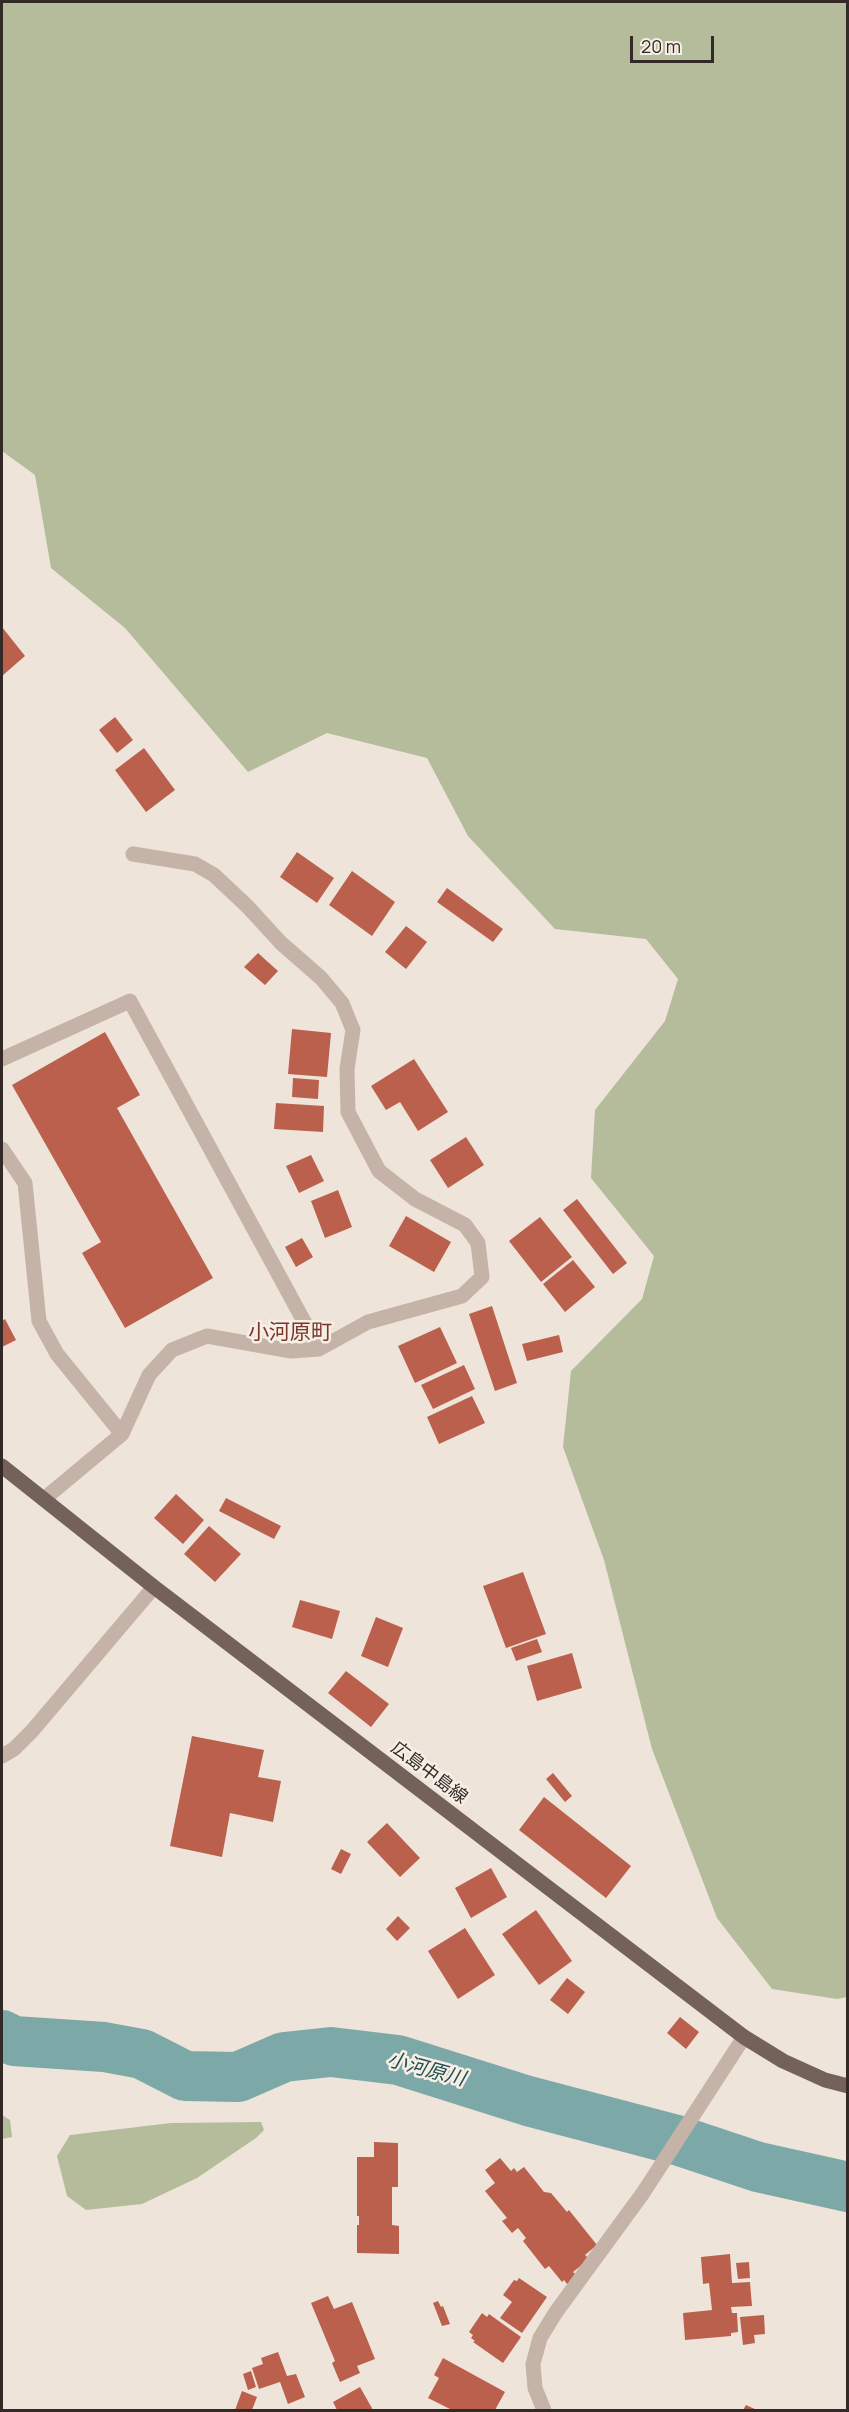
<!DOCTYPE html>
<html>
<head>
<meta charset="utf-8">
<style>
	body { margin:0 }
	#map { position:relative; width:849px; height:2412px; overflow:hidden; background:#efe4da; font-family:Manrope,sans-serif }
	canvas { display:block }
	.frame { position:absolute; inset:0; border:3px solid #332a27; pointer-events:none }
	.scale { position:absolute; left:630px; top:36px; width:84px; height:27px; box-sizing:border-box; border:3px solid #332a27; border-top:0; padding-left:8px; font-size:18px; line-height:21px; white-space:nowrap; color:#332a27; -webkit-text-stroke:4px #f7eee6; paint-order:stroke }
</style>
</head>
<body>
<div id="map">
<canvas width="849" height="2412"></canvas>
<div class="frame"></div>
<div class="scale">20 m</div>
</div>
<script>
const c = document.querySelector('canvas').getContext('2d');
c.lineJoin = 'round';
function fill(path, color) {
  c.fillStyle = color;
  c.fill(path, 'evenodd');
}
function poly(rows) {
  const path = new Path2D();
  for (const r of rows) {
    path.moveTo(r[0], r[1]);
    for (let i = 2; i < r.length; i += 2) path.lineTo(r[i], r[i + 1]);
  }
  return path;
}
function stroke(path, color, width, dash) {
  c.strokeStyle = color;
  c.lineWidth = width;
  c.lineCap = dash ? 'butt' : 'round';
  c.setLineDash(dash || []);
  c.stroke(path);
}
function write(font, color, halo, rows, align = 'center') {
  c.font = font + ' Manrope,"Noto Sans JP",sans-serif';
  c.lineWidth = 5;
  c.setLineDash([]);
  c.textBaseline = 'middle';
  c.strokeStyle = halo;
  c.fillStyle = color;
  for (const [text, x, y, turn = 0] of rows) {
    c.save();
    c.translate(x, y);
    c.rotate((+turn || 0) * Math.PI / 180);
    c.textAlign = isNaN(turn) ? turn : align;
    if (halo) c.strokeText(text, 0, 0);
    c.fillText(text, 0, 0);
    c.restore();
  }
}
const green = poly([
	[2,2,847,2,847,1997,837,1999,772,1989,717,1918,652,1749,604,1560,563,1447,571,1371,642,1299,654,1256,591,1178,595,1110,665,1021,678,979,646,939,555,929,468,836,427,758,327,733,248,772,125,628,51,568,35,475,2,451],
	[2,2115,10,2120,12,2137,2,2139],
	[261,2122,264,2130,256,2138,197,2178,142,2204,86,2210,67,2196,57,2156,70,2135,171,2123]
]);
const river = poly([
	[2,2035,14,2041,104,2047,142,2054,185,2076,238,2077,284,2057,331,2052,398,2060,528,2101,680,2141,758,2167,848,2187]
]);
const building = poly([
	[2,627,25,656,2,676],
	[115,717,133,740,117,753,99,730],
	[144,748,175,790,146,812,115,770],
	[297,852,334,878,317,903,280,877],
	[352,871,395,902,372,936,329,905],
	[447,888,503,929,493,942,437,902],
	[406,926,427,942,406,969,385,952],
	[258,953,278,971,265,985,244,967],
	[292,1029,331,1033,327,1077,288,1074],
	[105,1032,140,1095,117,1108,213,1278,125,1328,82,1253,101,1242,12,1085],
	[414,1059,448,1112,418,1131,400,1102,386,1110,371,1086],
	[293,1078,319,1080,318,1099,292,1097],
	[276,1103,324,1106,323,1132,274,1129],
	[466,1137,484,1165,448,1188,430,1160],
	[311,1155,324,1181,299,1193,286,1166],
	[338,1190,352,1227,325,1238,311,1201],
	[577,1199,627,1263,613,1274,563,1210],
	[406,1216,451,1242,434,1272,389,1246],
	[540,1217,572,1257,541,1282,509,1241],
	[302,1238,313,1257,296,1267,285,1247],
	[573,1260,595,1287,565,1312,543,1284],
	[492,1306,517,1383,495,1391,469,1314],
	[5,1319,16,1340,2,1347,2,1321],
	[440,1327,457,1363,415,1383,398,1346],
	[559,1335,563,1352,527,1361,522,1344],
	[464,1365,475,1389,433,1409,421,1385],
	[472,1396,485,1423,439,1444,427,1417],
	[176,1494,204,1520,183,1544,154,1518],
	[226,1498,281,1526,274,1539,219,1511],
	[209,1526,241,1554,215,1582,184,1554],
	[523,1572,546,1634,506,1648,483,1586],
	[300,1600,340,1611,332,1639,292,1627],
	[376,1617,403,1628,388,1667,361,1656],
	[537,1639,542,1652,516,1661,511,1648],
	[572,1653,582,1688,537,1701,527,1666],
	[346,1671,389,1704,371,1727,328,1693],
	[192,1736,264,1750,258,1777,281,1781,273,1822,230,1813,222,1857,170,1846],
	[553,1773,572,1796,565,1802,546,1779],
	[544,1797,631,1866,606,1898,519,1830],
	[387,1823,420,1858,400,1877,367,1842],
	[341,1849,351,1854,341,1874,331,1869],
	[491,1868,507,1897,471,1918,455,1888],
	[536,1910,572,1961,539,1985,502,1934],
	[398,1916,410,1928,397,1941,386,1929],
	[465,1928,495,1975,458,1999,428,1951],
	[567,1978,585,1992,568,2014,550,2000],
	[680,2017,699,2032,686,2049,667,2033],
	[374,2142,398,2143,398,2187,392,2187,392,2225,399,2226,399,2254,357,2253,357,2225,359,2225,359,2216,357,2216,357,2157,374,2157],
	[500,2158,511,2171,514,2168,517,2172,524,2167,544,2192,551,2193,567,2212,569,2210,597,2245,585,2255,589,2259,573,2272,577,2276,567,2284,564,2280,562,2282,549,2266,545,2269,523,2241,526,2238,518,2228,512,2233,502,2221,507,2218,485,2191,495,2183,485,2170],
	[730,2254,732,2283,750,2282,752,2306,731,2307,732,2313,737,2313,738,2332,731,2333,731,2336,685,2340,683,2313,712,2310,709,2283,703,2284,701,2257],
	[749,2262,750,2278,738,2279,736,2263],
	[519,2278,547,2297,522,2333,500,2318,512,2302,503,2295,514,2280,517,2281],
	[328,2296,334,2309,352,2302,375,2359,357,2366,360,2373,340,2382,332,2363,335,2361,311,2303],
	[438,2301,441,2307,443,2306,450,2324,442,2326,433,2303],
	[482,2313,487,2317,489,2314,521,2337,503,2363,473,2342,475,2341,471,2338,473,2335,469,2332],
	[764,2315,765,2334,754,2335,755,2343,743,2345,740,2317],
	[278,2352,287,2376,296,2374,305,2397,288,2404,280,2382,259,2389,252,2368,263,2364,261,2358],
	[443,2358,505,2392,495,2410,452,2410,428,2398,439,2378,434,2375],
	[251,2371,256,2387,248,2390,243,2374],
	[360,2387,373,2410,337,2410,333,2402],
	[242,2391,257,2397,252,2410,235,2410],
	[746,2405,757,2410,743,2410]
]);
const minor = poly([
	[2,1059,130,1001,319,1349],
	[2,1149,25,1183,39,1321,57,1354,122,1434],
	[44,1499,122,1434,149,1375,172,1350,207,1336,291,1351,319,1349,368,1322,462,1296,482,1277,478,1243,465,1225,415,1199,379,1171,348,1112,347,1069,353,1030,342,1003,321,978,281,943,247,906,214,875,195,864,133,854],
	[2,1756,14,1749,32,1731,154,1587],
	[544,2410,535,2388,533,2364,540,2338,556,2312,643,2193,744,2037]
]);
const primary = poly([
	[2,1466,154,1587,744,2037,783,2061,825,2080,848,2086]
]);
const streetNames = [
	["広島中島線",429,1773,37]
];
const waterNames = [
	["小河原川",426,2070,15]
];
const quarterNames = [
	["小河原町",290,1333]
];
fill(green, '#b4bc9c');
stroke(river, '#7ca9a8', 50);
fill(building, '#ba604d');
stroke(minor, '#c6b3a8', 15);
stroke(primary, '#74615a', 15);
write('18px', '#332a27', '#f7eee6', streetNames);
write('italic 20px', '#215050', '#f7eee6', waterNames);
write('21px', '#7a3628', '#f7eee6', quarterNames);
</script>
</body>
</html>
